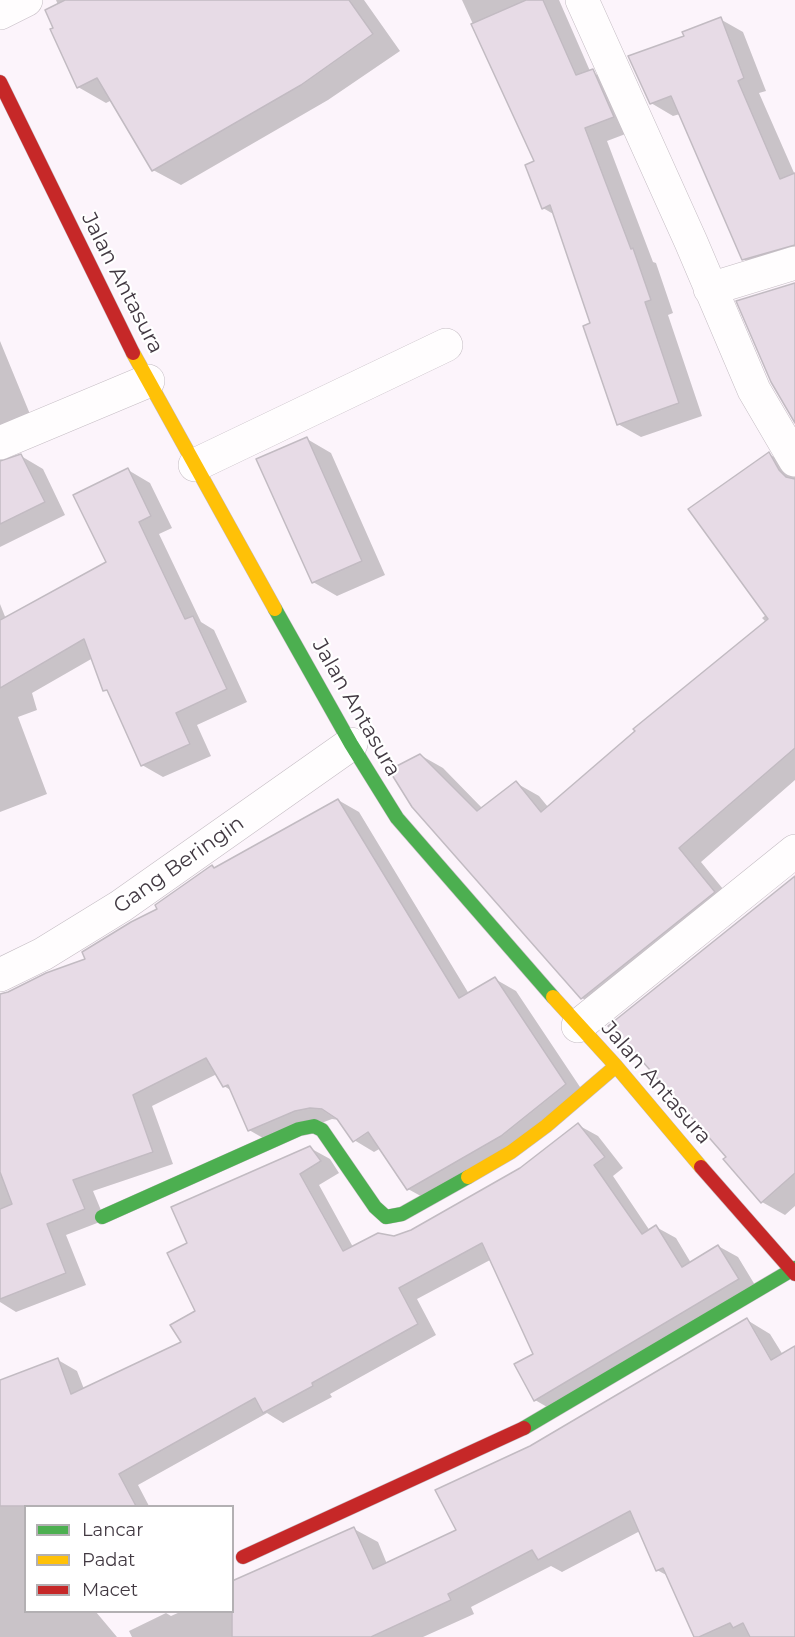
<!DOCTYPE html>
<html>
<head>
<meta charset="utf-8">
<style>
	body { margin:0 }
	#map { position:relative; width:795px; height:1637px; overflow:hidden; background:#fcf4fb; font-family:Montserrat,sans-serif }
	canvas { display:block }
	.legend { position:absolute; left:24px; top:1505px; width:210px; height:108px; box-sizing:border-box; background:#fff; border:2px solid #b3b0b3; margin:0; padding:8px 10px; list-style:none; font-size:18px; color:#423942 }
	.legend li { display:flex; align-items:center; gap:12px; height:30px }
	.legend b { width:30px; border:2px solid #b3b0b3 }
</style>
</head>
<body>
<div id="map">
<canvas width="795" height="1637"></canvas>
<ul class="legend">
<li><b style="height:8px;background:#4caf50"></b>Lancar</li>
<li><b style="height:8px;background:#ffc107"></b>Padat</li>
<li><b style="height:8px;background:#c62828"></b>Macet</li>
</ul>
</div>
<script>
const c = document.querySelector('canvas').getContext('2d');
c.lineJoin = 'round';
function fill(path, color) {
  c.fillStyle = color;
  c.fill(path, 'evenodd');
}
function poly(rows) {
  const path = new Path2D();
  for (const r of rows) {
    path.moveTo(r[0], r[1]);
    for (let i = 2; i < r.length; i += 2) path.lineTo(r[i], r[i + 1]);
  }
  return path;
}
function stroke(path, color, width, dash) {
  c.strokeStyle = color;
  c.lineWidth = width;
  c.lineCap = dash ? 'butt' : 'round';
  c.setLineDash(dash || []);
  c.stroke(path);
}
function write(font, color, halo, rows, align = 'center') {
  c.font = font + ' Montserrat,sans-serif';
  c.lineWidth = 4.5;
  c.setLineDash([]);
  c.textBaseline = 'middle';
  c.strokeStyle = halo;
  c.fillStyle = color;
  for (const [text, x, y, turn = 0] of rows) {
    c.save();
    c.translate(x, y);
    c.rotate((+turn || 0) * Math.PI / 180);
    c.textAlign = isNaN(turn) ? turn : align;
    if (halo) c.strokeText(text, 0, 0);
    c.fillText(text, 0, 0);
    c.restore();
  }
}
const shadow = poly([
	[56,0,364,0,400,51,328,100,181,185,153,170,112,100,106,103,78,87,56,29,58,5],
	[462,0,559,0,590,71,615,84,636,130,607,141,653,262,656,263,673,313,668,315,702,416,641,437,618,424,592,324,555,215,543,208,536,162],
	[720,19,743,32,766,91,759,93,795,175,795,263,766,272,743,259,680,114,673,116,651,103,686,37],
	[0,341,32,419,2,454,3,462,21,456,43,469,65,515,0,547],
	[307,439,331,453,385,575,337,596,313,582],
	[769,454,791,467,795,473,795,780,701,862,736,905,605,1011,582,998,413,806,420,755,443,768,483,809,516,783,539,796,548,807,766,622,762,618,766,615],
	[128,470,150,483,172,528,159,534,201,622,214,630,247,702,197,725,211,756,163,777,142,765,110,693,105,690,93,658,32,693,37,710,18,717,47,794,0,812,0,604,6,619,108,562],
	[338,800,359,812,469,994,495,979,516,991,586,1096,428,1200,408,1189,381,1148,374,1152,354,1140,339,1120,332,1119,270,1142,249,1130,232,1091,224,1086,217,1074,152,1106,173,1164,93,1191,105,1220,66,1235,86,1285,16,1312,0,1302,0,994,9,993,87,960,159,909,212,866,216,869],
	[795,877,795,1206,785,1215,762,1202,728,1157],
	[578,1125,598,1136,623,1168,613,1176,650,1231,656,1227,676,1238,691,1263,718,1246,738,1257,758,1290,554,1411,535,1400,535,1355,492,1259,417,1299,436,1335,330,1394,332,1397,283,1423,267,1413,138,1485,149,1506,26,1506,26,1612,96,1612,117,1637,0,1637,0,1388,58,1360,77,1371,84,1389,183,1343,197,1311,189,1244,310,1148,330,1159,339,1173,319,1185,353,1247,412,1232,521,1170],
	[747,1320,770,1334,783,1355,795,1355,795,1637,696,1637,668,1576,657,1570,640,1531,562,1572,551,1566,471,1607,474,1614,423,1637,132,1637,129,1631,166,1613,171,1616,180,1612,232,1612,354,1529,378,1542,387,1564,458,1531,531,1448]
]);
const building = poly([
	[65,0,349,0,373,34,301,85,152,171,97,78,77,88,50,29,53,28,45,10,65,0],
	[526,0,543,0,576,75,593,69,614,117,585,128,631,249,633,248,651,300,645,302,679,403,617,425,583,326,590,323,550,205,542,209,525,165,534,161,471,24,526,0],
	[721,17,744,78,738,81,780,179,795,173,795,245,742,260,671,96,650,104,628,56,684,36,682,32,721,17],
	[795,283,795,423,771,382,736,301,795,283],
	[307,437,362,561,312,583,256,459,307,437],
	[769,452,779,470,786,477,795,479,795,748,679,848,715,892,581,999,412,807,389,770,420,754,477,811,516,781,541,812,635,731,633,729,768,619,688,509,769,452],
	[21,454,45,502,0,524,0,461,21,454],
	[128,468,151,516,139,522,185,619,193,616,227,689,176,713,190,744,141,766,107,690,103,691,84,639,0,688,0,620,106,562,73,495,128,468],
	[338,799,459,998,495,977,566,1084,501,1136,407,1190,368,1132,353,1142,337,1119,322,1109,310,1108,295,1111,248,1131,228,1085,223,1087,206,1058,133,1095,153,1152,73,1180,85,1209,47,1224,66,1273,0,1299,0,1209,12,1204,0,1172,0,994,8,992,46,973,85,959,82,952,131,922,157,909,155,905,212,865,214,868,338,799],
	[795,876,795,1173,761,1203,723,1159,726,1157,636,1054,608,1026,795,876],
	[578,1123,605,1157,594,1165,642,1234,656,1225,682,1267,718,1245,739,1279,534,1401,514,1364,533,1354,482,1243,399,1288,418,1324,312,1383,313,1386,263,1413,255,1398,119,1474,136,1506,0,1506,0,1380,58,1358,71,1394,181,1342,170,1325,195,1311,167,1253,187,1243,171,1207,310,1146,321,1161,300,1174,343,1251,378,1233,394,1236,411,1230,520,1168,578,1123],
	[747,1318,771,1360,795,1346,795,1637,750,1637,743,1623,733,1628,730,1623,699,1637,694,1637,663,1568,656,1571,630,1511,538,1560,532,1550,448,1594,451,1600,371,1637,232,1637,232,1581,354,1527,373,1569,456,1530,435,1490,530,1446,747,1318]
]);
const street = poly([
	[582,0,691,242,754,390,795,460],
	[0,13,26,0],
	[710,289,795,263],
	[0,443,148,381],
	[195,465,446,345],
	[0,975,43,954,121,906,351,744],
	[578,1026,795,851]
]);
const fast = poly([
	[275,609,351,744,397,818,553,997],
	[102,1217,299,1129,314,1126,322,1130,375,1207,386,1217,402,1214,468,1177],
	[524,1428,795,1268]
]);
const slow = poly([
	[133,353,275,609],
	[553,997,616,1066,701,1167],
	[468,1177,511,1152,546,1126,616,1066]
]);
const jam = poly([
	[0,82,133,353],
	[701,1167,795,1274],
	[243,1557,524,1428]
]);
const streetNames = [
	["Jalan Antasura",122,283,63],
	["Jalan Antasura",356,708,60],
	["Gang Beringin",179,865,-35],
	["Jalan Antasura",656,1083,49]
];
fill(shadow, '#0003');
fill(building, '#e7dbe6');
stroke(building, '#c2bbc2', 1.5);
stroke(street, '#c4bcc3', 34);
stroke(fast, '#c4bcc3', 15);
stroke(slow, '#c4bcc3', 15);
stroke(jam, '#c4bcc3', 15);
stroke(street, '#fffdfe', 33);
stroke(fast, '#4caf50', 14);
stroke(slow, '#ffc107', 14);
stroke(jam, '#c62828', 14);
write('21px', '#423942', '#fff', streetNames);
</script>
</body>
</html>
